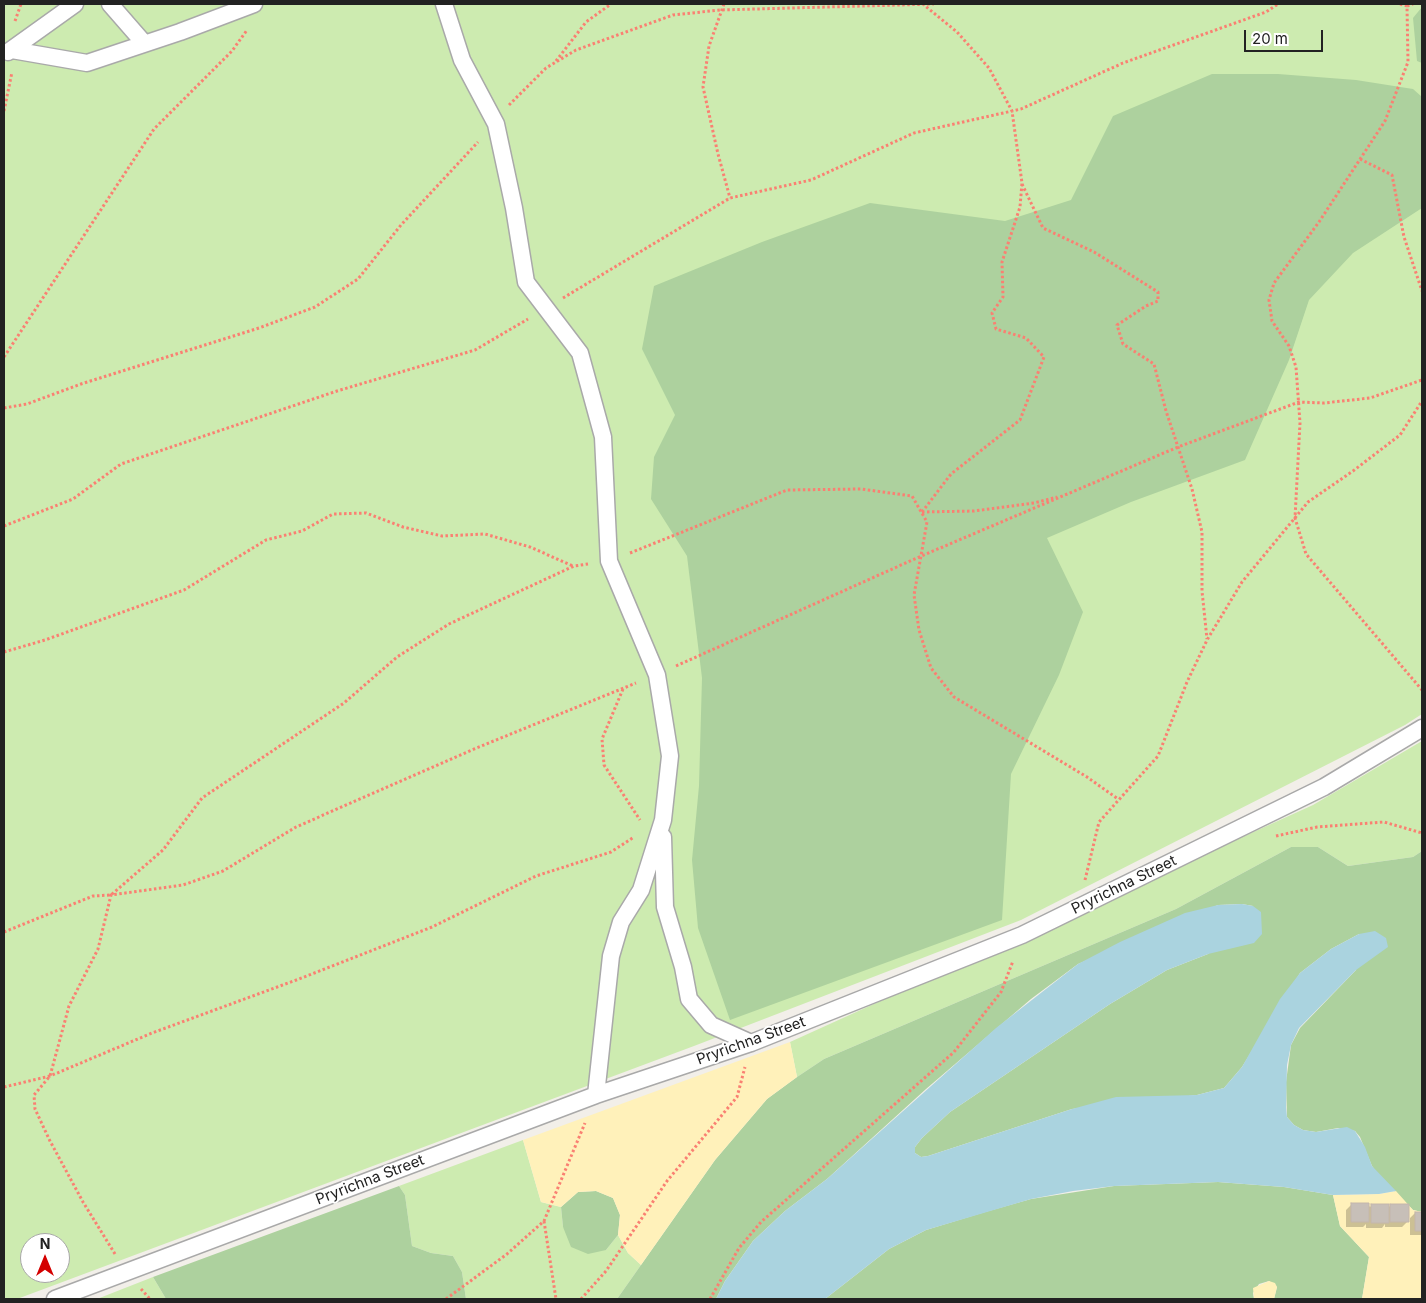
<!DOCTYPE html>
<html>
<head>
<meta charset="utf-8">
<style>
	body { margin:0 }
	#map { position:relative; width:1426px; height:1303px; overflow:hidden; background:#f2efe9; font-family:Inter,sans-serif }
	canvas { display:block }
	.frame { position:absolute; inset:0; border:5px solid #222; pointer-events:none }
	.north { position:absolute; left:20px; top:1233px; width:50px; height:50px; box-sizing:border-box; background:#fff; border:1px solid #a7a7a7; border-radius:50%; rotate:0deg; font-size:14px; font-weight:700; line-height:20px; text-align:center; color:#222 }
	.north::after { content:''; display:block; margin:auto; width:18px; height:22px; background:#d40000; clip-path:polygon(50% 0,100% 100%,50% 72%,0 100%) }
	.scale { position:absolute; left:1244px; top:30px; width:79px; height:22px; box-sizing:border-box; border:2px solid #222; border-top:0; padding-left:6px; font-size:15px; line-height:18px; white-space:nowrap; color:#222; -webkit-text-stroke:4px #fff; paint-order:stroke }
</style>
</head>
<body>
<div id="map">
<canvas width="1426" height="1303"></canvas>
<div class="frame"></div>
<div class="north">N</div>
<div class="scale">20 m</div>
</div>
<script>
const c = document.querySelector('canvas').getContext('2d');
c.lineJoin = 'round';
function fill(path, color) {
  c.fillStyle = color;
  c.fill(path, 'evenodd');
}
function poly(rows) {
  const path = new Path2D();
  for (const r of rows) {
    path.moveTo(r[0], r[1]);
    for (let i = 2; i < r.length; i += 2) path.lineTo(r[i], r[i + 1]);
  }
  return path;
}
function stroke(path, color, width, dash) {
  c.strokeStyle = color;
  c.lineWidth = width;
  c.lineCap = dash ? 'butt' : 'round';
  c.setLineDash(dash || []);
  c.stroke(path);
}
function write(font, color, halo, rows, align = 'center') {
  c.font = font + ' Inter,sans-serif';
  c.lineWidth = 4;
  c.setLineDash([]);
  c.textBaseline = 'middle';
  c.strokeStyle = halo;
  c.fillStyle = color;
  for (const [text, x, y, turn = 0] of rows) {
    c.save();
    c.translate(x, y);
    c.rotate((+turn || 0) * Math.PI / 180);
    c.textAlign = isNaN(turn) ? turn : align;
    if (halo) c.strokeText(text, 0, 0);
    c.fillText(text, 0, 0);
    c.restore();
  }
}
const grass = poly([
	[4,4,1422,4,1422,714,1405,725,1021,920,694,1046,17,1299,4,1299],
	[30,1243,60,1243,60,1273,30,1273],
	[1422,741,1422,851,1413,857,1348,866,1318,847,1291,847,1176,909,824,1059,797,1077,790,1042,1313,805],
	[523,1140,541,1202,561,1207,563,1227,606,1250,618,1235,628,1253,641,1265,617,1299,466,1299,462,1272,453,1256,431,1253,412,1246,405,1195,399,1186],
	[153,1277,166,1299,97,1299]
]);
const forest = poly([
	[1422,7,1422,63,1417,61,1413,18],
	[1212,74,1278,74,1356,80,1413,89,1422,97,1422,208,1353,253,1309,300,1289,360,1245,460,1131,502,1047,538,1083,612,1059,675,1011,774,1002,920,730,1020,698,928,692,860,699,786,702,678,687,556,651,499,654,457,675,415,642,349,654,286,762,242,870,203,1005,221,1071,200,1113,116],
	[1291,847,1318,847,1348,866,1413,857,1422,851,1422,1212,1413,1210,1378,1175,1372,1166,1360,1137,1355,1131,1338,1128,1316,1132,1303,1130,1294,1125,1287,1117,1286,1082,1291,1045,1300,1028,1356,970,1359,934,1331,949,1300,973,1242,1067,1224,1088,1197,1095,1072,1109,928,1156,921,1157,915,1153,915,1147,922,1138,950,1112,1110,1004,1167,970,1208,954,1253,906,1242,904,1218,905,1078,964,1031,999,926,1089,827,1179,785,1211,753,1241,725,1281,716,1299,617,1299,715,1160,767,1099,797,1077,824,1059,1176,909],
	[1218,1182,1284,1187,1333,1195,1340,1226,1369,1257,1362,1299,1274,1299,1277,1287,1269,1281,1259,1284,1253,1293,1254,1299,825,1299,889,1249,926,1230,985,1212,1031,1199,1114,1186],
	[399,1186,405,1195,412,1246,431,1253,453,1256,462,1272,466,1299,166,1299,153,1277],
	[596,1191,613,1198,620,1215,618,1235,606,1250,588,1254,571,1247,563,1227,561,1207,578,1192]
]);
const sand = poly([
	[790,1042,797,1077,767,1099,715,1160,641,1265,628,1253,618,1235,620,1215,613,1198,596,1191,578,1192,561,1207,541,1202,523,1140],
	[1396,1191,1413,1210,1422,1212,1422,1299,1362,1299,1369,1257,1340,1226,1333,1195,1379,1194],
	[1269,1281,1275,1283,1277,1287,1274,1299,1254,1299,1253,1288]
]);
const water = poly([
	[1242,904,1253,906,1261,912,1262,934,1254,943,1208,954,1167,970,1110,1004,950,1112,922,1138,915,1147,915,1153,921,1157,928,1156,1072,1109,1116,1097,1197,1095,1224,1088,1242,1067,1280,999,1300,973,1331,949,1359,934,1375,931,1386,938,1388,947,1356,970,1299,1028,1291,1045,1287,1065,1286,1107,1287,1117,1294,1125,1303,1130,1316,1132,1347,1127,1355,1131,1365,1147,1372,1166,1396,1191,1379,1194,1333,1195,1284,1187,1218,1182,1114,1186,1073,1191,1031,1199,926,1230,889,1249,825,1299,716,1299,725,1281,753,1241,785,1211,827,1179,996,1028,1078,964,1120,942,1185,913,1218,905]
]);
const shadow = poly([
	[1351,1205,1388,1208,1391,1205,1407,1222,1402,1227,1385,1227,1385,1224,1382,1228,1366,1228,1366,1224,1363,1227,1346,1227,1346,1210],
	[1415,1213,1422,1213,1422,1235,1410,1235,1410,1218]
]);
const building = poly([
	[1351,1203,1369,1203,1369,1222,1351,1222,1351,1203],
	[1371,1204,1389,1204,1389,1223,1371,1223,1371,1204],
	[1390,1204,1409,1204,1409,1222,1390,1222,1390,1204],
	[1415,1212,1422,1212,1422,1231,1415,1231,1415,1212]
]);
const path = poly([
	[724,4,709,46,703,87,718,154,730,198],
	[1400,4,1407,6,1408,62,1385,121,1319,222,1274,283,1269,300,1272,321,1289,346,1296,367,1300,423,1295,518,1306,554,1422,690],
	[1407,6,1413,4],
	[15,21,21,4],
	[556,61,586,22,611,4],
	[509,105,546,68,576,50,673,15,720,10,934,4],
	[4,111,12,72],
	[1360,159,1392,175,1404,237,1422,291],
	[1022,184,1043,228,1094,252,1158,292,1158,301,1146,306,1117,325,1123,344,1154,364,1166,411,1192,489,1202,532,1202,591,1207,639],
	[563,298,730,198,811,180,914,133,1021,109,1123,63,1266,12,1278,4],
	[4,357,154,129,232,51,247,30],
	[4,408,27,404,81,384,259,328,315,307,358,279,401,225,478,142],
	[922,512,951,474,1020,420,1044,357,1026,338,996,329,992,313,1003,297,1002,262,1020,207,1022,183,1012,111,989,68,957,32,924,5],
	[922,512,974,511,1034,503,1057,497],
	[4,526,73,499,121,464,337,391,475,350,528,319],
	[630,553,787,490,861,489,912,496,927,522,914,595,919,630,931,668,954,697,1087,777,1118,799],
	[4,652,45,640,184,590,266,540,302,531,333,514,366,513,403,527,442,536,485,534,530,547,573,566],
	[676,666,919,557,1178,447,1299,402,1324,403,1370,398,1422,380],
	[623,689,602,739,604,765,640,820],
	[1276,836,1317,827,1384,822,1422,833],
	[1085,880,1099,822,1158,756,1187,682,1207,640,1242,582,1308,502,1353,471,1400,435,1422,401],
	[4,932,93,896,111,895,163,850,202,798,344,703,397,657,449,624,574,566,588,564],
	[4,1087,50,1076,152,1033,299,979,432,927,536,876,611,852,634,837],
	[544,1221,556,1299],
	[115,1254,83,1202,50,1141,35,1109,34,1095,50,1076,69,1006,98,949,111,895,183,885,223,871,296,827,474,749,636,683],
	[141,1289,150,1299],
	[446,1299,507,1254,544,1221,585,1123],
	[581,1299,606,1271,667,1181,737,1097,745,1067],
	[710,1299,739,1248,761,1222,954,1052,1001,992,1013,961]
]);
const lane = poly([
	[110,4,144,43],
	[444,4,462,60,496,124,514,208,526,282,580,353,603,437,609,561,657,675,670,756,663,820,641,890,621,922,611,956,596,1095],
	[12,50,87,63,180,32,254,4],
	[8,52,75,4],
	[663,837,665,907,683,967,689,999,711,1025,751,1043],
	[55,1299,596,1095,751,1043,1022,935,1324,787,1422,728]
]);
const streetNames = [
	["Pryrichna Street",1124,885,-26],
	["Pryrichna Street",751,1041,-20],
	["Pryrichna Street",370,1180,-21]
];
fill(grass, '#cdebb0');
fill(forest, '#add19e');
fill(sand, '#fff1ba');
fill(water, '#aad3df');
fill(shadow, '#0003');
fill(building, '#c7bfb8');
stroke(building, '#c4b6ab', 1);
stroke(lane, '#a9a9a9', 19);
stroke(path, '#fa8072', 3, [2.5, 2.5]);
stroke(lane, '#fff', 16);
write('15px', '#222', '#fff', streetNames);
</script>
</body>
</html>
